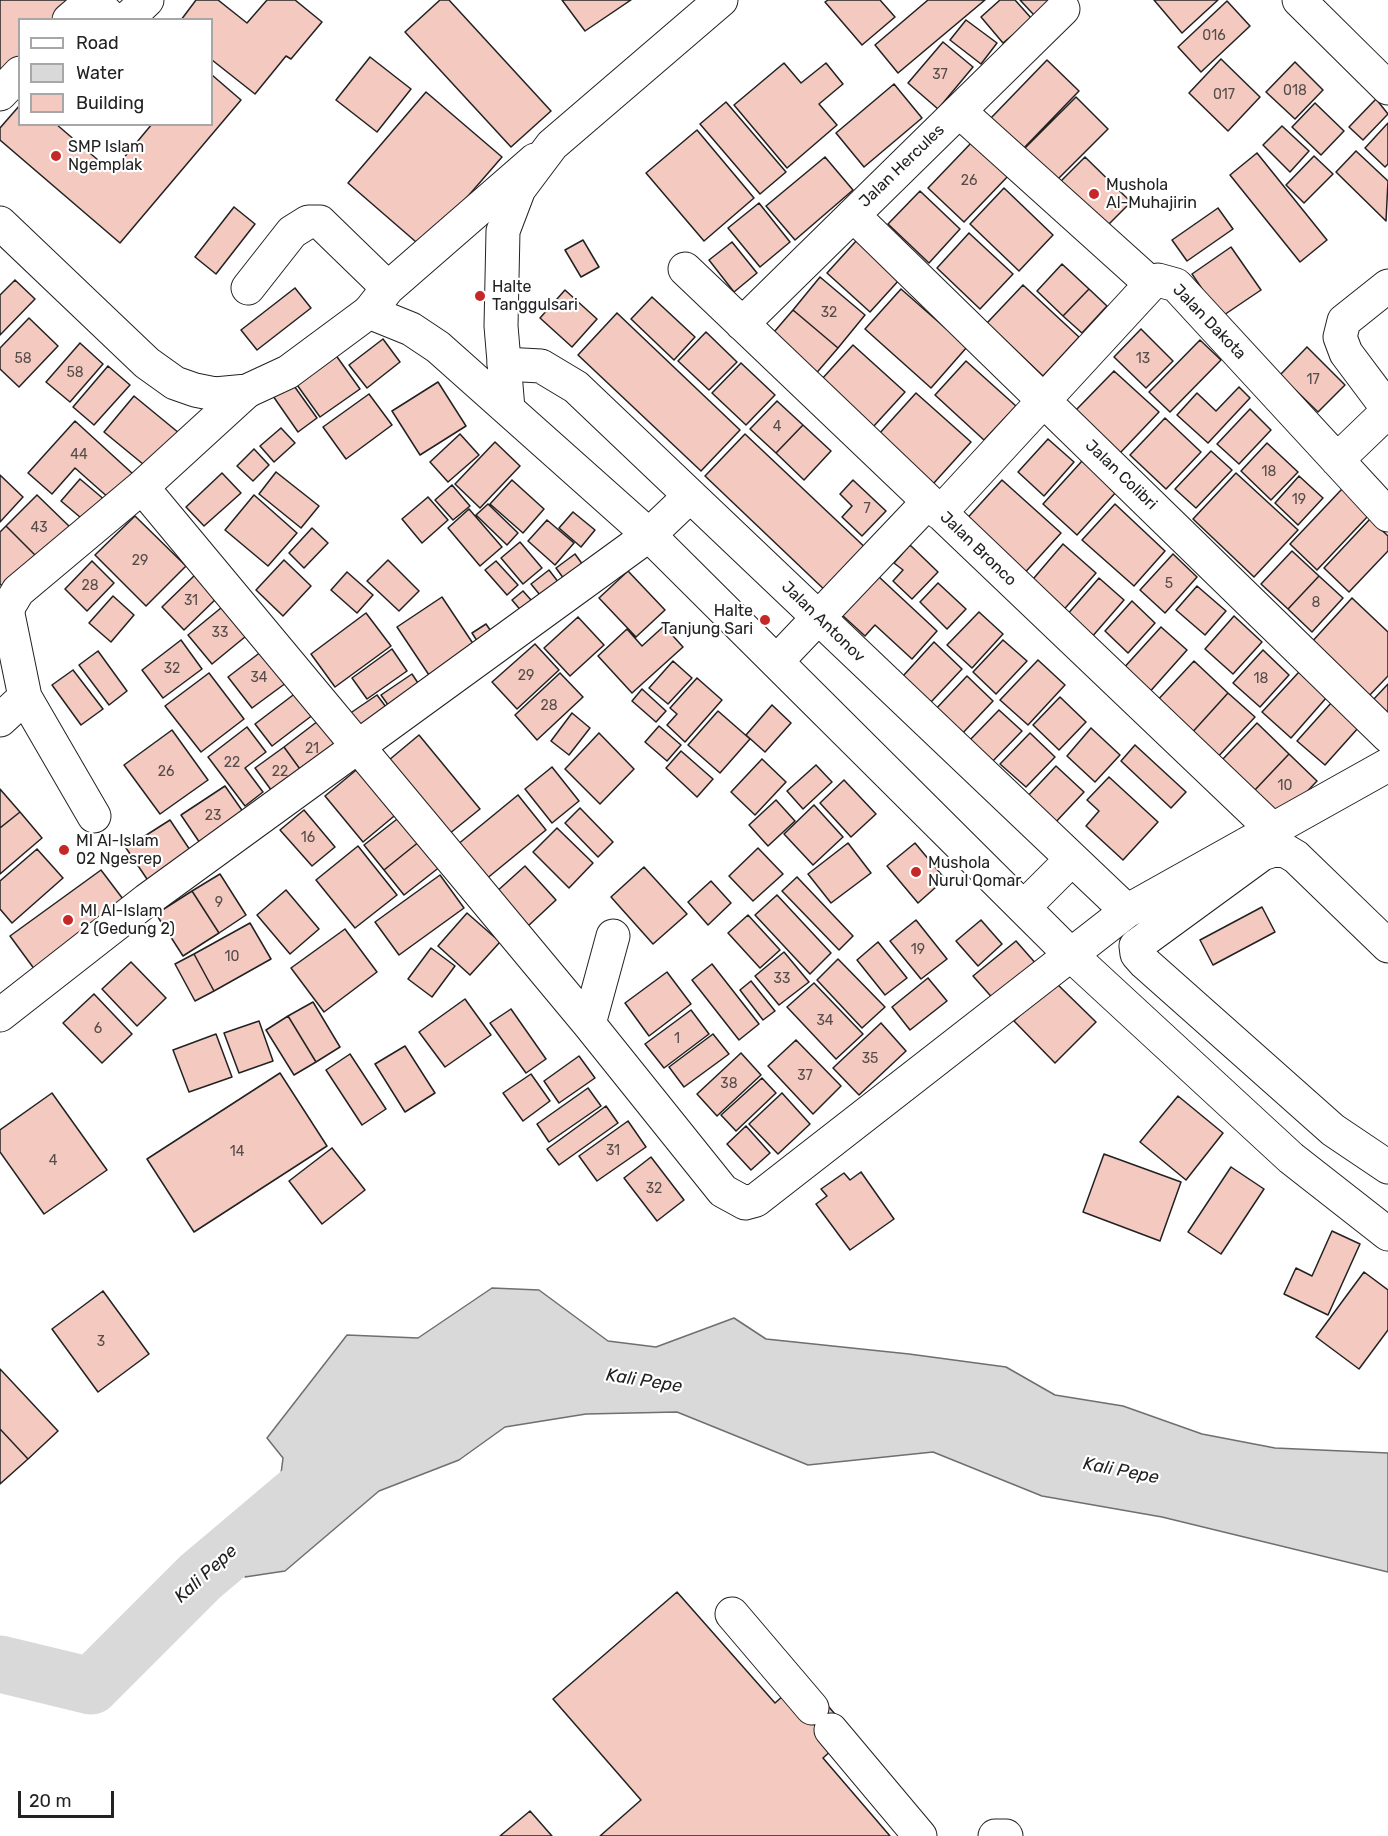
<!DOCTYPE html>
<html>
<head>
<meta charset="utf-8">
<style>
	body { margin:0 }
	#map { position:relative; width:1388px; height:1836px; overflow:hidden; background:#fff; font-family:Rubik,sans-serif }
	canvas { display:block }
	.legend { position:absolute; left:18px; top:18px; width:195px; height:108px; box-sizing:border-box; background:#fff; border:2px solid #a7a7a7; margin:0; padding:8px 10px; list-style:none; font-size:18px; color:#222 }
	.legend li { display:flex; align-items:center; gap:12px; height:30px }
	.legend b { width:30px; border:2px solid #a7a7a7 }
	.scale { position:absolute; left:18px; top:1791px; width:96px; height:27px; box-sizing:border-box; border:3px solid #222; border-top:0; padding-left:8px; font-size:18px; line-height:21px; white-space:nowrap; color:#222; -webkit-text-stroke:4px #fff; paint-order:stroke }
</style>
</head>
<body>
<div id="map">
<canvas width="1388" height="1836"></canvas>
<ul class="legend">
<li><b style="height:8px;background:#fff"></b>Road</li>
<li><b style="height:16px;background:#d9d9d9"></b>Water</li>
<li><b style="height:16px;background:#f3c9c0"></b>Building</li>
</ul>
<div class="scale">20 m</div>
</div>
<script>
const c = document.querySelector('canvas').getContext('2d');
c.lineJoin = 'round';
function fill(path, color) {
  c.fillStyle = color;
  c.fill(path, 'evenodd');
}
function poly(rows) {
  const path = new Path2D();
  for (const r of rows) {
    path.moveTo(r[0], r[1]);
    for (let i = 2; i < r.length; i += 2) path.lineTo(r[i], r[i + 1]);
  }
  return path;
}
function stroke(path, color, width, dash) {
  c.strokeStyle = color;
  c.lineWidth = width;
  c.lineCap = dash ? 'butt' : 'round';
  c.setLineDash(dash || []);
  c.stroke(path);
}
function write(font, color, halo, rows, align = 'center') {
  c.font = font + ' Rubik,sans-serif';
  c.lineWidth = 4.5;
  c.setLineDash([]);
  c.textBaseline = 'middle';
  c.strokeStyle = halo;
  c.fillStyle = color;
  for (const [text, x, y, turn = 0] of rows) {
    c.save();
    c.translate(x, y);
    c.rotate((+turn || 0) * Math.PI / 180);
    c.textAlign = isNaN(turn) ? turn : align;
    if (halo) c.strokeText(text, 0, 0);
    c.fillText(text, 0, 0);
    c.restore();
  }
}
const water = poly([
	[492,1288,539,1290,608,1341,656,1347,734,1318,766,1339,909,1354,1006,1367,1055,1395,1123,1406,1202,1434,1275,1448,1388,1453,1388,1572,1162,1517,1042,1496,933,1452,808,1465,677,1412,586,1414,505,1427,459,1460,379,1491,285,1571,245,1577,250,1558,276,1513,283,1458,267,1438,347,1335,418,1338,492,1288]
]);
const river = poly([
	[0,1664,91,1686,200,1577,335,1463]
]);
const building = poly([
	[0,0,71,0,52,20,20,20,20,55,0,75,0,0],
	[196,0,218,0,247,23,267,0,295,0,322,22,291,59,286,56,255,94,212,60,212,20,181,20,196,0],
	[440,0,449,0,551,111,511,147,405,32,440,0],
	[562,0,631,0,585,31,562,0],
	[828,0,880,0,895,17,862,45,825,2,828,0],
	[928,0,985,0,898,73,875,45,928,0],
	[1000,0,1015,0,1032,19,1003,43,981,17,1000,0],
	[1020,0,1051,0,1034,15,1020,0],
	[1154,0,1218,0,1182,33,1154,0],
	[1227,1,1250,26,1201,72,1178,47,1227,1],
	[966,20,997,43,981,64,950,40,966,20],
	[943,42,973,67,938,109,908,83,943,42],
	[370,57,411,89,377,132,336,100,370,57],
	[1221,59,1260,97,1228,131,1189,93,1221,59],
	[1047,60,1079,91,1022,150,990,119,1047,60],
	[1295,62,1323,90,1295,119,1266,92,1295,62],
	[784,63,801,83,826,63,843,84,819,104,837,125,787,168,734,105,784,63],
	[212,75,241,100,120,243,0,140,0,128,20,105,20,124,56,124,112,172,152,124,212,124,212,75],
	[894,84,922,118,864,167,836,133,894,84],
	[426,92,502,157,423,248,348,183,426,92],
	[1076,97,1108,129,1055,182,1023,150,1076,97],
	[1376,99,1388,114,1363,140,1349,127,1376,99],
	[726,102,786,172,760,194,700,124,726,102],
	[1315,103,1344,131,1321,155,1292,127,1315,103],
	[1388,123,1388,164,1385,167,1365,148,1388,123],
	[1282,126,1309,151,1290,172,1263,145,1282,126],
	[697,130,754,198,704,241,646,173,697,130],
	[974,140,1010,174,964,222,928,188,974,140],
	[1356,151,1388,181,1386,221,1336,172,1356,151],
	[1257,153,1327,240,1300,262,1230,175,1257,153],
	[1314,156,1333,174,1304,203,1286,185,1314,156],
	[825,157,853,190,795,240,766,206,825,157],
	[1085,157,1131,202,1103,230,1057,185,1085,157],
	[1004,188,1053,235,1019,271,970,224,1004,188],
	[920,191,960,229,929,263,888,224,920,191],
	[759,203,790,242,760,267,728,228,759,203],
	[234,207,255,224,216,274,195,257,234,207],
	[1218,208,1233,229,1187,261,1172,240,1218,208],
	[969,233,1013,274,980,309,937,268,969,233],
	[583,240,599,267,581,277,565,250,583,240],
	[857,240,900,279,870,312,827,273,857,240],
	[732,242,757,273,734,292,709,260,732,242],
	[1231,247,1261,290,1221,317,1192,274,1231,247],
	[1062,264,1089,289,1063,316,1037,291,1062,264],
	[820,277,865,315,838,348,793,310,820,277],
	[15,280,35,299,0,335,0,295,15,280],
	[1023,285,1079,337,1043,376,987,323,1023,285],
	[295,288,311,308,257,350,241,330,295,288],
	[901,289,967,347,931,388,865,329,901,289],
	[1089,289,1107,306,1082,333,1063,316,1089,289],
	[565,290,597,319,572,347,540,318,565,290],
	[652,297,695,337,674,360,631,319,652,297],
	[793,310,838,348,813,377,768,339,793,310],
	[617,313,740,430,701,471,578,355,617,313],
	[29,318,58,346,19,387,0,369,0,348,29,318],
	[1141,329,1173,361,1146,388,1114,357,1141,329],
	[706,332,737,362,709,390,678,361,706,332],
	[383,339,400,362,367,388,349,365,383,339],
	[1200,340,1221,360,1170,412,1149,392,1200,340],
	[80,343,103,364,70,402,46,382,80,343],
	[853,345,905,392,873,427,821,380,853,345],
	[1307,347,1345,385,1318,412,1280,375,1307,347],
	[335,354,360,389,320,417,295,382,335,354],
	[966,361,1016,406,984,440,935,395,966,361],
	[741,363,775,395,746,425,712,393,741,363],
	[108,366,130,385,94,425,73,407,108,366],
	[1114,371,1159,412,1120,453,1075,411,1114,371],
	[438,382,466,426,420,455,392,411,438,382],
	[292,383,317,418,298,432,273,396,292,383],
	[1239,387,1250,398,1208,443,1177,415,1197,393,1216,411,1239,387],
	[916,393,971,442,933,484,878,435,916,393],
	[369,394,392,425,346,459,323,427,369,394],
	[134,396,179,433,149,469,104,432,134,396],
	[777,401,803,425,776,453,750,429,777,401],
	[1250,409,1271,430,1239,464,1217,444,1250,409],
	[1165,418,1201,452,1166,489,1130,455,1165,418],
	[75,421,133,474,110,499,75,468,52,494,28,473,75,421],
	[803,425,831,451,804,480,776,453,803,425],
	[281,428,295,443,274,462,260,446,281,428],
	[460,434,479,455,448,482,430,462,460,434],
	[745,434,870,552,830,595,705,476,745,434],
	[1048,439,1074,462,1044,496,1018,472,1048,439],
	[495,442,520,466,480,508,455,484,495,442],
	[1267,443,1298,472,1271,500,1241,471,1267,443],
	[254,449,269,465,253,481,237,466,254,449],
	[1211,451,1232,470,1196,508,1175,489,1211,451],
	[1082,461,1117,491,1077,535,1043,504,1082,461],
	[276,472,319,506,301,528,259,494,276,472],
	[222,473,241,493,204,526,186,507,222,473],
	[1236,473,1298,530,1254,577,1193,519,1236,473],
	[0,475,23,497,0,522,0,475],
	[1299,476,1323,498,1298,525,1275,503,1299,476],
	[80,479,106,501,87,523,61,501,80,479],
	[512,480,544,509,523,533,490,504,512,480],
	[853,480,886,511,862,536,842,517,852,506,840,494,853,480],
	[1002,480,1061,533,1020,578,961,525,1002,480],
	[452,485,470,506,453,520,435,500,452,485],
	[1342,489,1369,515,1317,570,1290,544,1342,489],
	[37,495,72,529,41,561,6,526,37,495],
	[254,495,297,533,268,566,225,530,254,495],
	[428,497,448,520,422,543,402,519,428,497],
	[488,504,518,533,507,545,476,515,488,504],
	[1115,504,1165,551,1134,586,1082,540,1115,504],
	[469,509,502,547,480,566,448,528,469,509],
	[573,512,595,530,581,547,559,528,573,512],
	[135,516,186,566,146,606,95,555,135,516],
	[1370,519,1388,536,1388,551,1349,592,1324,568,1370,519],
	[547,520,574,543,555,565,528,541,547,520],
	[6,526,41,561,9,593,0,584,0,532,6,526],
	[312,528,328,543,304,568,289,553,312,528],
	[520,542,542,568,523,584,501,558,520,542],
	[1063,544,1096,573,1060,614,1028,585,1063,544],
	[910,545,938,572,912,599,893,581,903,570,894,563,910,545],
	[1292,551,1319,576,1288,609,1261,584,1292,551],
	[575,554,591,576,572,590,556,568,575,554],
	[1173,554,1197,577,1165,613,1140,590,1173,554],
	[284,560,311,586,283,616,256,590,284,560],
	[388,560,419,591,399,611,367,581,388,560],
	[92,561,114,583,87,611,65,589,92,561],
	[496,561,518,585,507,595,485,570,496,561],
	[549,570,566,592,549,606,531,584,549,570],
	[628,571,665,610,636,637,599,598,628,571],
	[347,572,373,595,357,613,331,590,347,572],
	[197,573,219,596,184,630,162,607,197,573],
	[878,576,937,631,912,659,875,625,865,636,842,615,878,576],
	[1319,576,1343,598,1312,632,1288,609,1319,576],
	[1099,578,1124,600,1091,638,1066,616,1099,578],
	[938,583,966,609,947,629,920,602,938,583],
	[1197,586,1226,611,1205,635,1176,610,1197,586],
	[523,591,540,610,529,620,512,600,523,591],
	[113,596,134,615,111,642,89,623,113,596],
	[442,597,478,651,433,681,397,627,442,597],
	[1352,598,1388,632,1388,676,1366,699,1309,645,1352,598],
	[1132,601,1155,623,1128,653,1105,631,1132,601],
	[227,603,251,632,212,664,188,635,227,603],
	[979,612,1003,634,972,668,947,645,979,612],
	[366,613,391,646,335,687,311,654,366,613],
	[1234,616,1262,642,1233,674,1205,649,1234,616],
	[578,617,604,645,570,676,544,648,578,617],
	[486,624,497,640,483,650,472,633,486,624],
	[664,626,683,647,632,693,598,656,627,629,642,646,664,626],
	[1161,627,1187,650,1147,695,1121,671,1161,627],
	[181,640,202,669,163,698,142,670,181,640],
	[1003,640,1027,661,996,694,973,672,1003,640],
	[934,642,962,669,931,702,903,676,934,642],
	[535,644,559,670,517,709,492,682,535,644],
	[266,648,290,680,252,708,228,677,266,648],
	[392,649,407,671,367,699,352,678,392,649],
	[1263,650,1289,675,1260,707,1233,683,1263,650],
	[98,651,127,691,109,705,79,665,98,651],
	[1038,660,1065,685,1028,725,1000,700,1038,660],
	[673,661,692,678,668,704,649,688,673,661],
	[1194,661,1228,693,1189,736,1154,704,1194,661],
	[73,670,103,709,81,725,52,685,73,670],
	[1299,672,1327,697,1291,738,1262,712,1299,672],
	[209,673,244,719,201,752,165,706,209,673],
	[560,673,583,697,537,740,515,715,560,673],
	[412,674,426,695,396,716,381,695,412,674],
	[967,676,993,701,959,737,933,712,967,676],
	[697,678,722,700,685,742,667,725,677,714,670,708,697,678],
	[1388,684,1388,716,1372,701,1388,684],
	[301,689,318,711,272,746,255,724,301,689],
	[642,689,666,711,656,722,632,701,642,689],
	[1228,693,1255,717,1215,760,1189,736,1228,693],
	[377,695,389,711,361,730,349,714,377,695],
	[1060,697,1086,722,1059,750,1033,725,1060,697],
	[1332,702,1359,727,1325,765,1297,741,1332,702],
	[772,705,791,723,765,752,746,735,772,705],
	[999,710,1022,731,990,764,967,743,999,710],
	[718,711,750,739,720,773,688,745,718,711],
	[572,713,590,728,569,755,551,741,572,713],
	[318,721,340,750,305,776,284,747,318,721],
	[1257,723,1289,754,1253,792,1221,761,1257,723],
	[659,726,681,745,667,761,645,742,659,726],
	[247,727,266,752,245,768,263,792,245,806,208,757,247,727],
	[1091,728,1120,755,1095,782,1067,756,1091,728],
	[172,730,208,780,160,814,124,765,172,730],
	[599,733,634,769,600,804,565,769,599,733],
	[1030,733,1055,757,1026,787,1000,764,1030,733],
	[419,735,480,809,449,834,389,760,419,735],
	[1135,745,1186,792,1171,808,1121,761,1135,745],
	[284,747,305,776,277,798,255,768,284,747],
	[681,751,713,779,697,797,666,768,681,751],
	[1289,754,1317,781,1281,819,1253,792,1289,754],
	[762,759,786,782,755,815,731,792,762,759],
	[816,765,832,782,803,809,787,791,816,765],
	[361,766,399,812,363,842,325,796,361,766],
	[1056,766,1084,792,1053,825,1025,799,1056,766],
	[552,767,579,801,552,823,525,789,552,767],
	[1109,777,1158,822,1123,860,1086,826,1099,811,1087,800,1109,777],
	[844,780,876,814,851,837,820,803,844,780],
	[225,786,246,816,202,846,181,815,225,786],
	[0,789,20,812,0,828,0,789],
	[518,795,546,830,485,880,457,845,518,795],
	[776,800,795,821,768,846,749,825,776,800],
	[814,805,843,837,813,865,784,834,814,805],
	[580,808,613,842,598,857,565,823,580,808],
	[304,810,335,847,312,866,280,830,304,810],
	[20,812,42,838,0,874,0,828,20,812],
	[401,816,420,841,384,870,364,845,401,816],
	[170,820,192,853,149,882,126,848,170,820],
	[557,828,593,863,569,888,533,852,557,828],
	[420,841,441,866,404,895,384,870,420,841],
	[848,843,871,873,831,903,808,874,848,843],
	[915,843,945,879,918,903,887,866,915,843],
	[358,846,397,895,355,928,316,880,358,846],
	[758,848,783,874,753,901,729,876,758,848],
	[37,849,63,878,12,923,0,909,0,881,37,849],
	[525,866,556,900,527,927,495,893,525,866],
	[644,867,687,914,653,944,611,897,644,867],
	[101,870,126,903,35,970,10,936,101,870],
	[220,874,246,915,219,933,192,891,220,874],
	[440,875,464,908,399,955,375,922,440,875],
	[797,877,853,936,839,950,782,891,797,877],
	[711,881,731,903,708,925,688,902,711,881],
	[286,890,319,929,290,954,257,915,286,890],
	[192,891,219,933,183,956,156,914,192,891],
	[777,895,831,953,810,974,755,915,777,895],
	[1262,907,1275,932,1213,965,1200,940,1262,907],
	[467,913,500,942,470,975,438,946,467,913],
	[748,915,780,950,760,968,728,933,748,915],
	[916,920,947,959,921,979,890,941,916,920],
	[981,920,1002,944,978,966,956,941,981,920],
	[250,923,271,959,214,991,194,954,250,923],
	[345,929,377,972,324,1012,291,968,345,929],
	[1016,941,1038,966,996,1002,973,976,1016,941],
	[878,942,907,978,885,995,857,960,878,942],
	[431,948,455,966,432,997,408,979,431,948],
	[784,952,809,982,779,1005,755,976,784,952],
	[194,954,214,991,195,1001,175,964,194,954],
	[838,959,885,1007,862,1028,817,980,838,959],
	[131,962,166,998,137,1026,102,989,131,962],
	[712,964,759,1024,739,1040,692,980,712,964],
	[667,972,691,1004,649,1036,625,1003,667,972],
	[928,978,947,1001,910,1030,892,1007,928,978],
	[751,981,775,1011,763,1020,740,990,751,981],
	[1054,981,1096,1022,1055,1063,1014,1021,1054,981],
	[814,983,863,1034,836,1059,787,1007,814,983],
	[94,994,132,1034,102,1063,63,1023,94,994],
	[465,999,491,1035,445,1067,419,1032,465,999],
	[313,1002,340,1047,316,1062,288,1016,313,1002],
	[511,1009,546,1059,526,1073,490,1023,511,1009],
	[691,1010,709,1034,664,1068,645,1044,691,1010],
	[288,1016,316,1062,294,1075,266,1030,288,1016],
	[259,1021,273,1061,239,1073,224,1033,259,1021],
	[881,1023,906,1051,859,1095,833,1068,881,1023],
	[216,1034,232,1077,189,1092,173,1050,216,1034],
	[713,1034,729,1054,684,1087,669,1067,713,1034],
	[796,1040,841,1086,813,1114,768,1066,796,1040],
	[405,1046,435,1093,405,1112,375,1064,405,1046],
	[741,1053,761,1075,717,1116,697,1094,741,1053],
	[350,1054,386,1109,362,1125,326,1070,350,1054],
	[579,1056,595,1078,559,1103,544,1081,579,1056],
	[280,1073,327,1146,194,1232,147,1159,280,1073],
	[531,1074,550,1101,523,1121,503,1093,531,1074],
	[762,1078,776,1093,736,1131,721,1115,762,1078],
	[588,1088,601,1106,549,1142,537,1124,588,1088],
	[52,1093,107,1170,44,1214,0,1152,0,1130,52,1093],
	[782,1093,810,1124,778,1154,749,1124,782,1093],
	[1178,1096,1223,1133,1186,1180,1140,1142,1178,1096],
	[606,1106,618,1123,559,1165,547,1149,606,1106],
	[628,1121,646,1147,597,1181,579,1156,628,1121],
	[746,1126,770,1153,751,1170,727,1144,746,1126],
	[332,1148,365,1190,322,1224,289,1181,332,1148],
	[1104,1154,1181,1182,1160,1241,1083,1212,1104,1154],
	[651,1157,684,1200,657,1221,624,1178,651,1157],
	[1231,1167,1264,1189,1221,1254,1188,1232,1231,1167],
	[861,1172,894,1219,850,1250,816,1204,827,1196,821,1189,844,1173,850,1180,861,1172],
	[1332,1231,1360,1244,1328,1315,1284,1294,1296,1268,1312,1276,1332,1231],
	[1364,1272,1388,1290,1388,1330,1359,1369,1316,1337,1364,1272],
	[103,1291,149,1354,98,1392,52,1329,103,1291],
	[0,1369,58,1431,28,1459,0,1429,0,1369],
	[0,1429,28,1459,0,1484,0,1429],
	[677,1592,775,1703,784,1695,822,1699,841,1721,832,1750,823,1758,890,1836,600,1836,641,1800,553,1699,677,1592],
	[530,1811,552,1836,500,1836,530,1811]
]);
const minor = poly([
	[1299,0,1388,88],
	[69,20,88,4,102,9,113,20],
	[126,20,147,0],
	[0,94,20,73],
	[959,111,1151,284,1158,280,1176,285,1388,515],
	[853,215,1388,736],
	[685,269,1272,829],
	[1388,286,1344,321,1340,337,1346,353,1388,409],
	[248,288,292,232,308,222,320,222,388,288],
	[369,312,388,288,535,160],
	[742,324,1063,9],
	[504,364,541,366,576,387,1127,911],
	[1337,460,1388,411],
	[142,487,589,1024,723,1191,745,1203,756,1200,1127,911,1388,765],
	[940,513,1151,284],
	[777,661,928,502],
	[0,720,25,697],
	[94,816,25,697,8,614,9,606,18,591,142,487,247,391],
	[1024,907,1072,859],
	[1388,946,1296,857,1286,851,1274,850,1262,854,1136,946,1137,954,1145,963,1333,1130,1388,1167],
	[0,1015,147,900,649,535,690,496],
	[589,1024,613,936],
	[732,1614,812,1708],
	[831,1730,920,1836],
	[995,1836,1006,1836]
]);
const major = poly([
	[0,223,147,363,175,383,195,390,215,394,247,391,288,372,369,312,411,329,438,347,649,535,1071,955,1291,1158,1388,1234],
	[508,409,501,326,503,231,519,189,552,145,721,0]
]);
const markers = [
	[56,156,6,"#c62828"],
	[1094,194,6,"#c62828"],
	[480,296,6,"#c62828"],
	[765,620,6,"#c62828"],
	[64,850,6,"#c62828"],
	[916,872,6,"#c62828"],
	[68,920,6,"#c62828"]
];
const numberNames = [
	["016",1214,36],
	["37",940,75],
	["018",1295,91],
	["017",1224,95],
	["26",969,181],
	["32",829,313],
	["58",23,359],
	["13",1143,359],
	["58",75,373],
	["17",1313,380],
	["4",777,427],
	["44",79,455],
	["18",1269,472],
	["19",1299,500],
	["7",867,509],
	["43",39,528],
	["29",140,561],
	["5",1169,584],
	["28",90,586],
	["31",191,601],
	["8",1316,603],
	["33",220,633],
	["32",172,669],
	["29",526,676],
	["34",259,678],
	["18",1261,679],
	["28",549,706],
	["21",312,749],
	["22",232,763],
	["26",166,772],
	["22",280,772],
	["10",1285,786],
	["23",213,816],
	["16",308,838],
	["9",219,903],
	["19",918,950],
	["10",232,957],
	["33",782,979],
	["34",825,1021],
	["6",98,1029],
	["1",677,1039],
	["35",870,1059],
	["37",805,1076],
	["38",729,1084],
	["31",613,1151],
	["14",237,1152],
	["4",53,1161],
	["32",654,1189],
	["3",101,1342]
];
const poiNames = [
	["SMP Islam",68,147],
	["Ngemplak",68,165],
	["Mushola",1106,185],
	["Al-Muhajirin",1106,203],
	["Halte",492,287],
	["Tanggulsari",492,305],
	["Halte",753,611,"right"],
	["Tanjung Sari",753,629,"right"],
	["MI Al-Islam",76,841],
	["02 Ngesrep",76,859],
	["Mushola",928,863],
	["Nurul Qomar",928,881],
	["MI Al-Islam",80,911],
	["2 (Gedung 2)",80,929]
];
const streetNames = [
	["Jalan Hercules",902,166,-44],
	["Jalan Dakota",1209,322,46],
	["Jalan Colibri",1121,475,44],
	["Jalan Bronco",978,549,44],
	["Jalan Antonov",823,622,44]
];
const waterNames = [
	["Kali Pepe",644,1381,9],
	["Kali Pepe",1121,1471,11],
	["Kali Pepe",206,1574,-42]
];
fill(water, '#d9d9d9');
stroke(water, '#6f6f6f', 1.5);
stroke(river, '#d9d9d9', 57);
fill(building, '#f3c9c0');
stroke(building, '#222', 1.5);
stroke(minor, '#222', 35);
stroke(major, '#222', 35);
stroke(minor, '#fff', 33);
stroke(major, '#fff', 33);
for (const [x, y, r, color] of markers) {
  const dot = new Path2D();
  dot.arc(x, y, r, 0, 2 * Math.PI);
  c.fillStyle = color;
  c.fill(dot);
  stroke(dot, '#fff', 2);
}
write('14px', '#564c4a', null, numberNames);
write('16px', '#222', '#fff', poiNames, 'left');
write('16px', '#222', '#fff', streetNames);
write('italic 18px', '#222', '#fff', waterNames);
</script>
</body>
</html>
